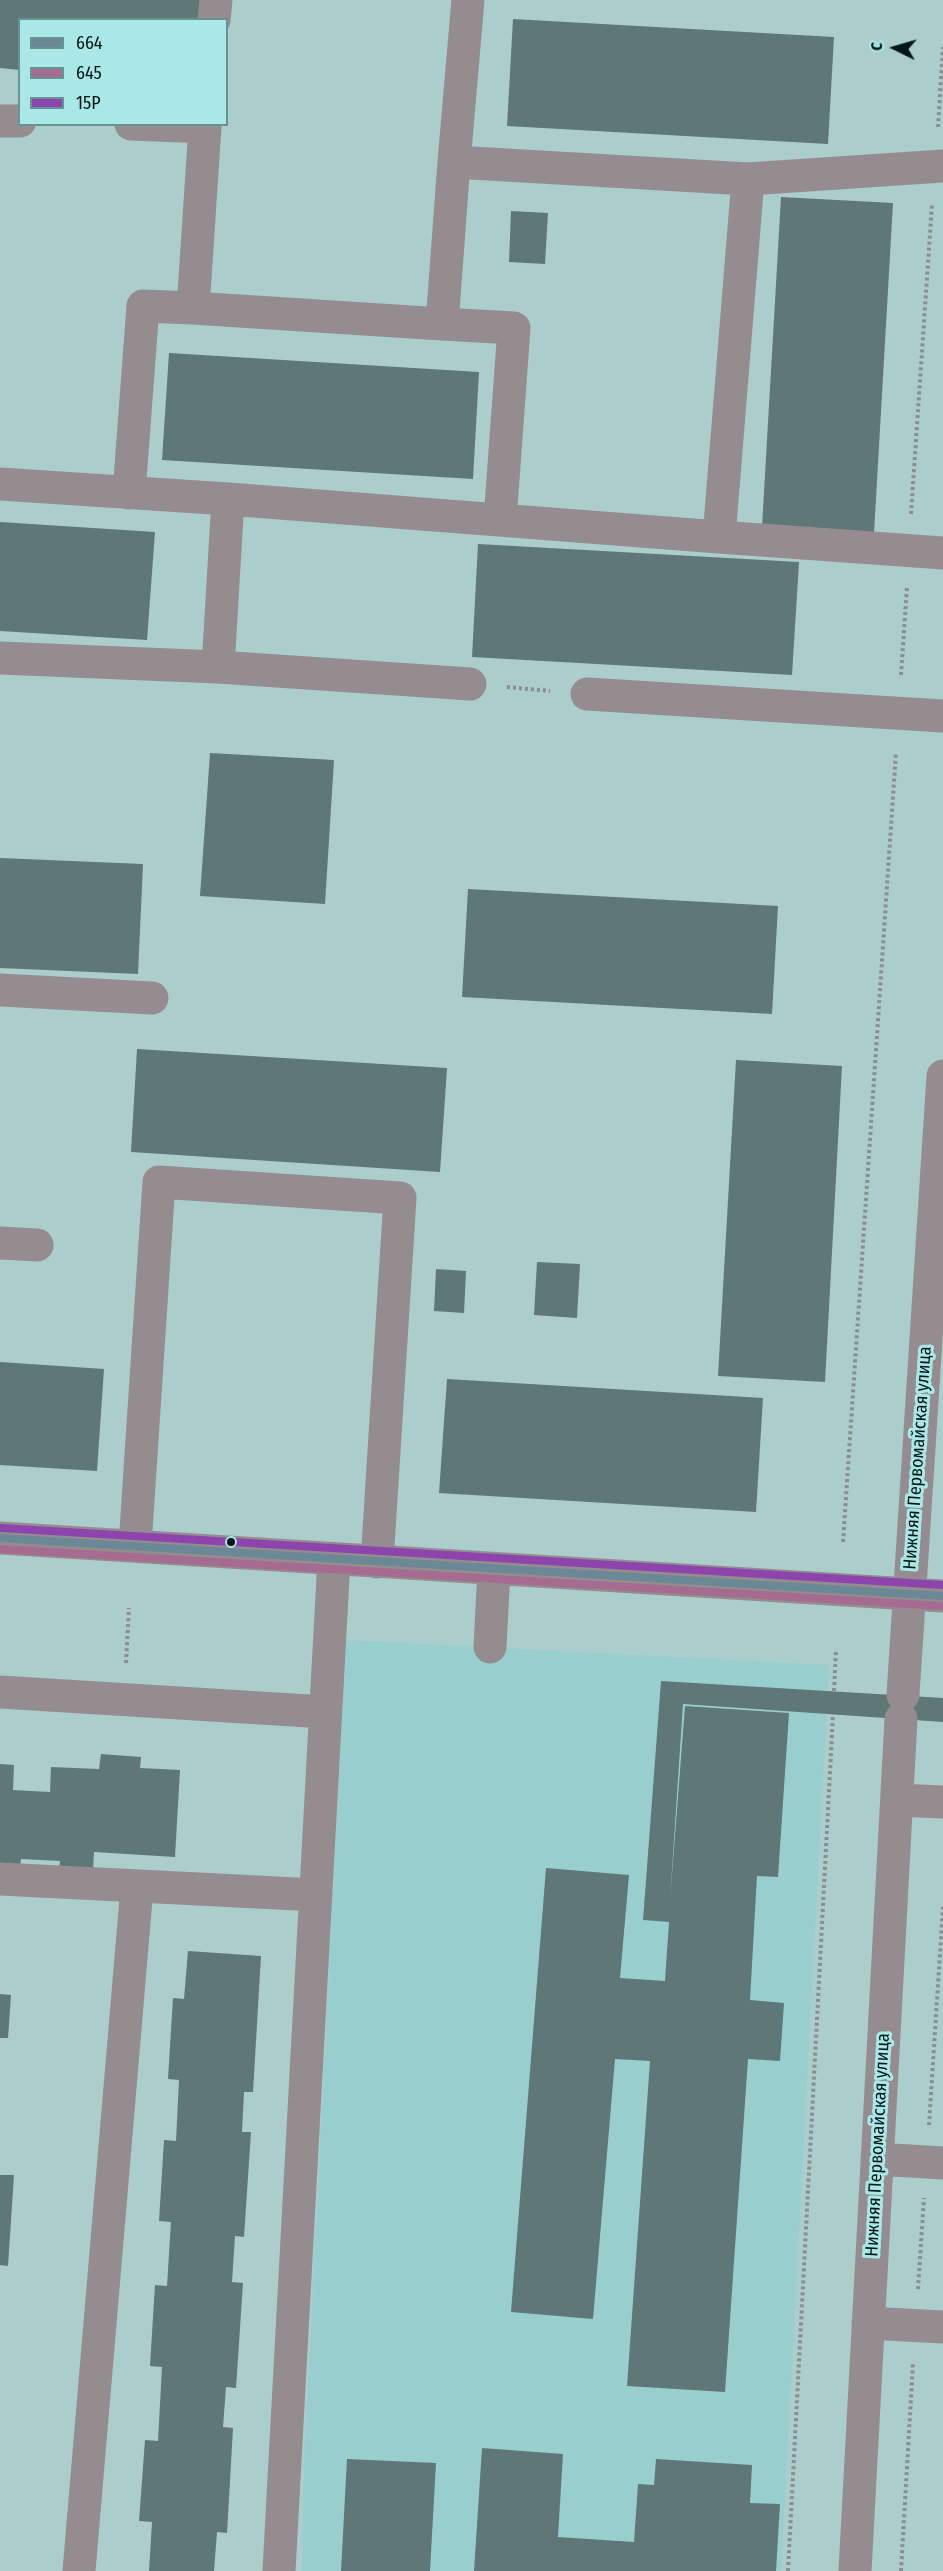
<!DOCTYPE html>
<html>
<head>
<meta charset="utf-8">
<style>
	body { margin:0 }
	#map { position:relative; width:943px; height:2571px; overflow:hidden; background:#abcdcc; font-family:"Fira Sans Condensed",sans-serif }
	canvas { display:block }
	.legend { position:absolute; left:18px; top:18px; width:210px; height:108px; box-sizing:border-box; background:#aae8e7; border:2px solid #669493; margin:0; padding:8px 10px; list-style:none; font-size:18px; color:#001515 }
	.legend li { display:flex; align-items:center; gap:12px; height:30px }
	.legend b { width:30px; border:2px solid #669493 }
	.north { position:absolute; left:865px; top:18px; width:60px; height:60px; -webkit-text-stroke:4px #aae8e7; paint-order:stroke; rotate:275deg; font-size:16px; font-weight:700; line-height:24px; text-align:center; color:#001515 }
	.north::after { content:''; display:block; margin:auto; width:21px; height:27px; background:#001515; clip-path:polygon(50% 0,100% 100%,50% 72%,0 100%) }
</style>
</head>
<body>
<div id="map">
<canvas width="943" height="2571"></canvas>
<ul class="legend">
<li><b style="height:8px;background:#6b8896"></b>664</li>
<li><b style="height:8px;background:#a66b90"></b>645</li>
<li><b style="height:8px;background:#8e44ad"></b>15Р</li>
</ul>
<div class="north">С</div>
</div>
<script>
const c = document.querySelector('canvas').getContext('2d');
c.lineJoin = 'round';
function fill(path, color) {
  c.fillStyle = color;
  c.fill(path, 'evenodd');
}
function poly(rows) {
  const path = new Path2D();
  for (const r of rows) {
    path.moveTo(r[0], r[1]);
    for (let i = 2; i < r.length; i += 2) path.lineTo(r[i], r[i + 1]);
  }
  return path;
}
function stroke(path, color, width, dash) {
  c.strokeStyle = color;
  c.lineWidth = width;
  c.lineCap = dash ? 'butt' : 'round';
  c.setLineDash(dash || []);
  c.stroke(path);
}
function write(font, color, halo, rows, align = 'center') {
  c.font = font + ' "Fira Sans Condensed",sans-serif';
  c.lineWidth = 6;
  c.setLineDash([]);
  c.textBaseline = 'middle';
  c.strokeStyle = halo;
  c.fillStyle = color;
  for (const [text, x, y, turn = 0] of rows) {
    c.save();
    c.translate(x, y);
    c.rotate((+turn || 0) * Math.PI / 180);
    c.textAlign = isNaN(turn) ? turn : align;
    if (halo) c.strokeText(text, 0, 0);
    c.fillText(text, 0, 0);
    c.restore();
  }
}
const built = poly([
	[346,1640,829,1665,781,2571,302,2571,305,2439]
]);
const building = poly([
	[0,0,207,0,206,20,20,20,20,70,0,68],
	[513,19,834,37,828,144,507,126],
	[781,197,893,203,874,533,762,527],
	[511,211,548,213,545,264,509,262],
	[169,353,479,372,473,479,162,460],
	[0,522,155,532,147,640,0,631],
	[478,544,799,562,792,675,472,657],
	[210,753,334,760,325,904,200,896],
	[0,858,143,864,138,974,0,968],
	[468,889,778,906,772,1014,462,997],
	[137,1049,447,1068,440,1172,131,1152],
	[736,1060,842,1066,825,1382,718,1376],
	[537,1262,580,1264,577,1318,534,1315],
	[436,1269,466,1271,464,1313,434,1311],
	[0,1362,104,1369,97,1471,0,1465],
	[447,1379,763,1398,756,1512,439,1493],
	[661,1681,943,1698,943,1722,683,1704,670,1900,685,1706,789,1713,778,1877,757,1876,750,2000,784,2003,780,2061,748,2059,725,2392,627,2386,650,2061,615,2059,593,2319,511,2312,546,1868,629,1875,620,1978,665,1981,669,1922,643,1920],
	[101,1754,141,1757,140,1768,180,1770,175,1857,94,1852,93,1871,59,1869,60,1861,21,1859,20,1867,0,1866,0,1764,14,1765,13,1790,50,1792,51,1767,99,1769],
	[188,1951,261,1956,253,2092,244,2092,242,2132,251,2132,244,2237,235,2236,232,2282,243,2283,236,2388,226,2387,223,2427,233,2428,227,2533,217,2532,214,2571,149,2571,152,2522,139,2521,145,2440,158,2441,162,2367,150,2366,155,2285,167,2286,171,2222,159,2221,164,2140,176,2141,179,2080,168,2079,173,1998,184,1999],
	[0,1994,11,1995,8,2038,0,2038],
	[0,2175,14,2175,8,2266,0,2265],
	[482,2448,563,2454,558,2537,634,2542,638,2484,654,2485,656,2459,752,2465,750,2503,780,2504,776,2571,474,2571],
	[347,2459,436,2463,430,2571,341,2571]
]);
const path = poly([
	[938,127,943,47],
	[911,514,932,204],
	[901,675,907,587],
	[507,687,550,691],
	[843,1542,896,752],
	[126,1663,129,1608],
	[834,1691,836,1649],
	[929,2125,943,1907],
	[918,2289,924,2198],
	[788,2571,833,1715],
	[901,2571,913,2363]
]);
const minor = poly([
	[468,0,454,162,748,179],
	[214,20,216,0],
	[0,121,20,121],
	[131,124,205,127,193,308,442,324,454,162],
	[943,166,748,179,719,537,943,553],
	[442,324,514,328,500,520],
	[0,484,228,499,218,667,0,658],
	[129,493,143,306,193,308],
	[228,499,719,537],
	[218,667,470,684],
	[587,694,943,716],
	[0,990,152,998],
	[0,1243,37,1245],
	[0,1538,943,1596],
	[135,1546,159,1182,400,1198,377,1562],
	[490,1647,494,1569],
	[0,1692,325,1712],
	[903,1695,943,1076],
	[897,1800,943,1802],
	[0,1879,316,1895],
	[877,2159,943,2163],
	[868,2323,943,2327],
	[79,2571,137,1887],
	[279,2571,334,1559],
	[855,2571,901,1719]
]);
const bus1 = poly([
	[0,1538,943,1596]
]);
const bus2 = poly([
	[0,1549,942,1606]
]);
const bus3 = poly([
	[1,1528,943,1585]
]);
const markers = [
	[231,1542,5,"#001515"]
];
const streetNames = [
	["Нижняя Первомайская улица",918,1458,-86],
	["Нижняя Первомайская улица",878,2145,-87]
];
fill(built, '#98cfce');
fill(building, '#5f7776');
stroke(path, '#8a8e8f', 4, [3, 3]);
stroke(minor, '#948c8e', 33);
stroke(bus1, '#6b8896', 8);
stroke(bus2, '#a66b90', 8);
stroke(bus3, '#8e44ad', 8);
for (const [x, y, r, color] of markers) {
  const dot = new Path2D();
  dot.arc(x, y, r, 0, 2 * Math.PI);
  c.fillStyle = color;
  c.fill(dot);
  stroke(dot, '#aae8e7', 2);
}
write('18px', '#001515', '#aae8e7', streetNames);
</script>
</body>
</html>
